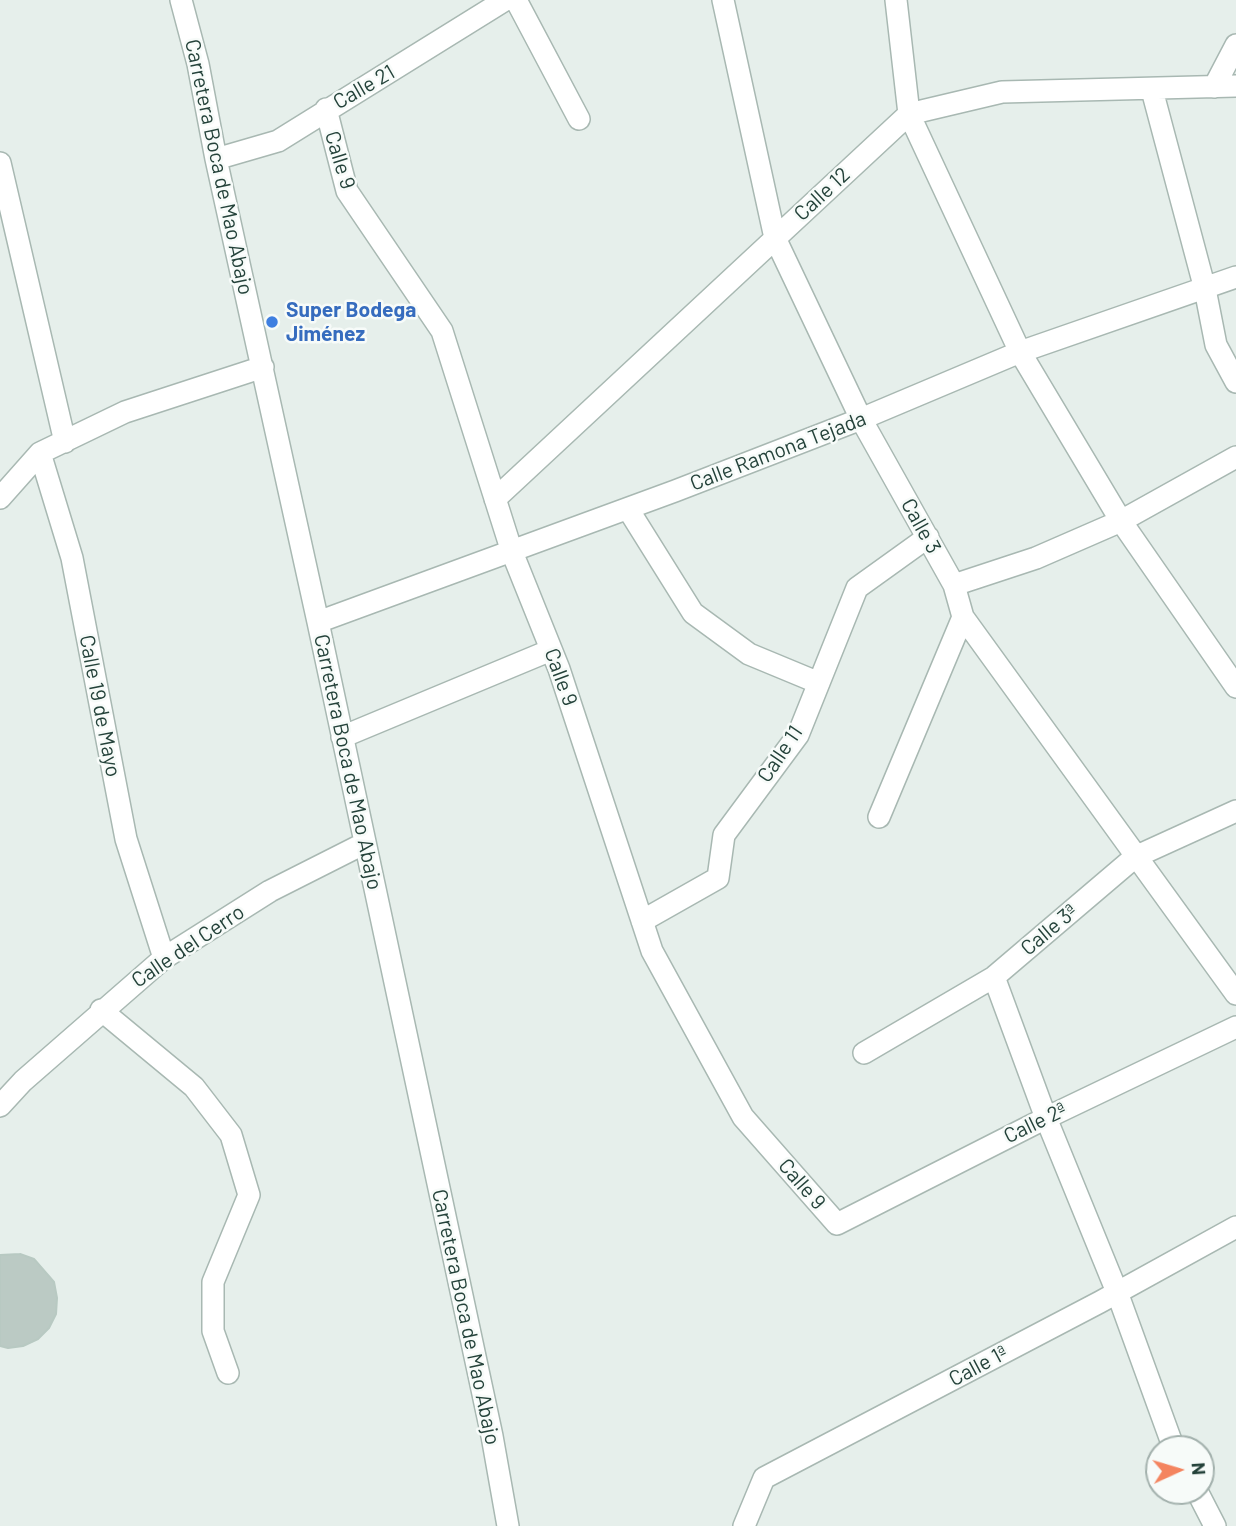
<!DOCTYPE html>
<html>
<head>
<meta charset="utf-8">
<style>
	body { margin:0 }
	#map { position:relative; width:1236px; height:1526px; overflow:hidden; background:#e6efeb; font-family:Barlow,sans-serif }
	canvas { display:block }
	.north { position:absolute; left:1145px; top:1435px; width:70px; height:70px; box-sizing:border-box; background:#f7fbf9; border:2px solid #a3b1ad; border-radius:50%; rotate:86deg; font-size:19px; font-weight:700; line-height:28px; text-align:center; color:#24423a }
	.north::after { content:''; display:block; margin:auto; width:24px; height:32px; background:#f4845f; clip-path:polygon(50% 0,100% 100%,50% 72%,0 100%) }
</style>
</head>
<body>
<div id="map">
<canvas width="1236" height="1526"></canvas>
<div class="north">N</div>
</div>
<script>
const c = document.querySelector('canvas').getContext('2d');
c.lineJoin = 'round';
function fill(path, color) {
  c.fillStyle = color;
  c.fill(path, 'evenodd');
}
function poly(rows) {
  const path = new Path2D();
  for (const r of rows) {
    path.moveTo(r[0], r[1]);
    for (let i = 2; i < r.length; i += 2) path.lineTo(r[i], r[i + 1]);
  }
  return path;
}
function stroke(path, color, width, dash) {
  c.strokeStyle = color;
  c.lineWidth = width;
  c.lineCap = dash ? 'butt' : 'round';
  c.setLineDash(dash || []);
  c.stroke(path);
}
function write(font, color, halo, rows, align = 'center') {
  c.font = font + ' Barlow,sans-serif';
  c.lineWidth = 5;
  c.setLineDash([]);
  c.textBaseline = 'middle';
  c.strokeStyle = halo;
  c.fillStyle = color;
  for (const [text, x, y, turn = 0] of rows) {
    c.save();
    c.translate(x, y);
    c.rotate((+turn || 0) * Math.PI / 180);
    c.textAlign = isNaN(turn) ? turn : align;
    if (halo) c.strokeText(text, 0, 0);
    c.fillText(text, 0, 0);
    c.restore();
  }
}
const building = poly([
	[20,1254,34,1259,54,1282,57,1298,56,1314,49,1328,38,1339,23,1346,8,1348,0,1346,0,1255,20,1254]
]);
const minor = poly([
	[181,0,198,64,216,159,318,622,492,1436,508,1526],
	[516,0,579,119],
	[723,0,775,238,861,419,954,585,963,617,1236,994],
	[896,0,909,114,1020,352,1121,521,1236,687],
	[1214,87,1236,45],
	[1152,90,1205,289,1216,345,1236,382],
	[326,109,347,191,442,331,512,552,559,669,652,951,743,1117,837,1224,1046,1118,1236,1027],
	[216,159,278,141,505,0],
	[0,163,65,442],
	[40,453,72,558,126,839,164,958],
	[0,498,40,453,125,412,263,367],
	[495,499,909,114,1002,92,1236,86],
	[628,509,693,613,749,654,819,683],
	[954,585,1036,558,1121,521,1236,457],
	[318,622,675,491,861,419,1020,352,1236,277],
	[342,737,551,650],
	[879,817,963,617],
	[642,921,718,878,724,835,798,735,857,588,928,537],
	[994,977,1046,1118,1117,1292,1174,1449],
	[101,1010,194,1087,231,1135,249,1195,213,1282,213,1331,228,1373],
	[864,1053,994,977,1135,857,1236,811],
	[0,1106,23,1081,164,958,270,891,365,843],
	[1197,1491,1215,1526],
	[744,1526,764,1478,1100,1302,1236,1227]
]);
const markers = [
	[272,322,7,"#3f7fe0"]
];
const streetNames = [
	["Calle 21",364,87,-30],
	["Calle 9",340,160,73],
	["Carretera Boca de Mao Abajo",219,167,78],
	["Calle 12",822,194,-43],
	["Calle Ramona Tejada",778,451,-21],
	["Calle 3",921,526,61],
	["Calle 9",561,677,70],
	["Calle 19 de Mayo",100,706,79],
	["Calle 11",780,754,-56],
	["Carretera Boca de Mao Abajo",348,762,78],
	["Calle 3ª",1049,930,-40],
	["Calle del Cerro",188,946,-34],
	["Calle 2ª",1035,1123,-26],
	["Calle 9",802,1184,49],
	["Carretera Boca de Mao Abajo",466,1317,78],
	["Calle 1ª",978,1366,-28]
];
const shopNames = [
	["Super Bodega",286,310],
	["Jiménez",286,334]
];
fill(building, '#bbcac4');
stroke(building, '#b8c9c2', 2);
stroke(minor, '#a8b8b2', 24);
stroke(minor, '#fff', 21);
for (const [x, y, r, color] of markers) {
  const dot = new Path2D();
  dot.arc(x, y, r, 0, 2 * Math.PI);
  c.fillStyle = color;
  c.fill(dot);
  stroke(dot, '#f7fbf9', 2.5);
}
write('21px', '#24423a', '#f7fbf9', streetNames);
write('bold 21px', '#366cbe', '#f7fbf9', shopNames, 'left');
</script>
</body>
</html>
